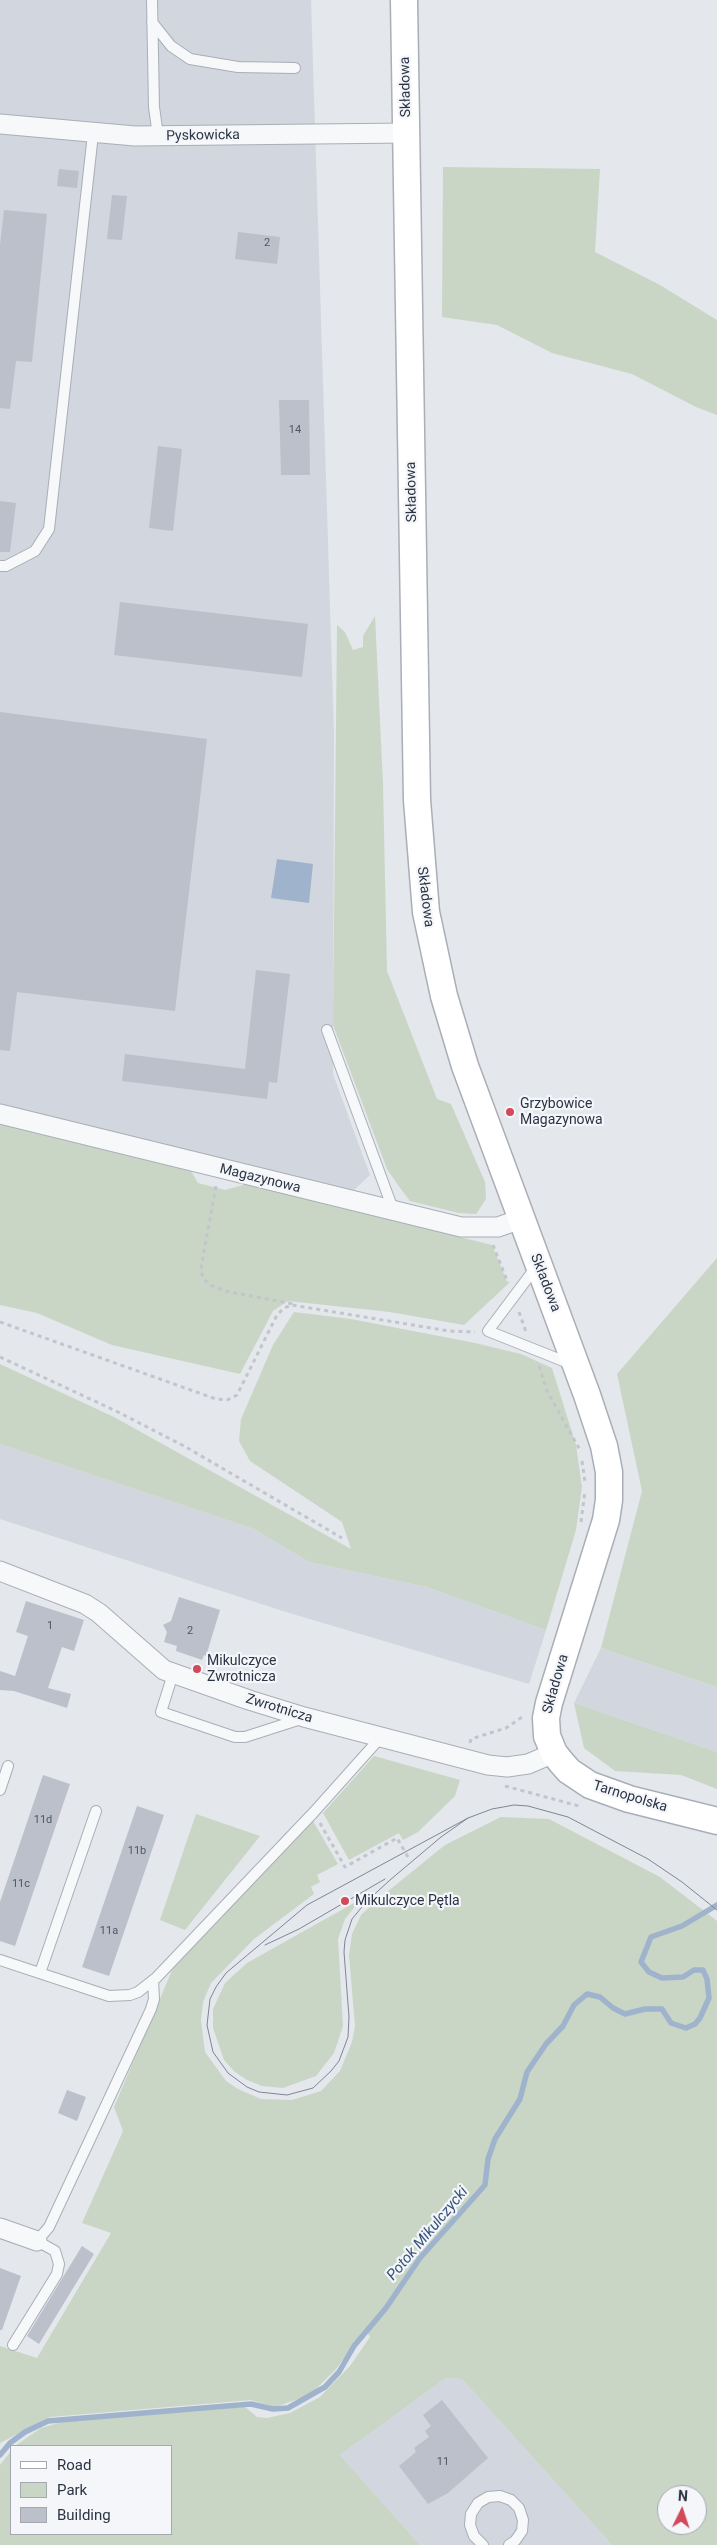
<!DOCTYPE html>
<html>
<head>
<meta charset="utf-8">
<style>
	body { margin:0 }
	#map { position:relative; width:717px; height:2545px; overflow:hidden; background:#e4e7ec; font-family:Roboto,sans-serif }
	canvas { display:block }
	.legend { position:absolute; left:10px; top:2445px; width:162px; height:90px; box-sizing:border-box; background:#f4f6f9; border:1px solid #a4a8b1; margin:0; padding:6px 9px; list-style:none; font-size:15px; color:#2b3445 }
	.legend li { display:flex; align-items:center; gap:10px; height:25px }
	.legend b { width:25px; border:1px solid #a4a8b1 }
	.north { position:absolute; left:657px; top:2485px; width:50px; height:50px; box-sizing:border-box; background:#f4f6f9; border:1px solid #a4a8b1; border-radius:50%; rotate:4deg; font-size:14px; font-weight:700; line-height:20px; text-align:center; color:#2b3445 }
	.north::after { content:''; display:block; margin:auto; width:18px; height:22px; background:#d1495b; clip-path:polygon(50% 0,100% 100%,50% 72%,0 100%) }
</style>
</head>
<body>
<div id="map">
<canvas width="717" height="2545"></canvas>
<ul class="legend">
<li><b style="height:6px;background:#fff"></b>Road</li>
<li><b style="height:14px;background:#c9d6c5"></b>Park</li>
<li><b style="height:14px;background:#bbc0ca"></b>Building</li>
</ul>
<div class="north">N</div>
</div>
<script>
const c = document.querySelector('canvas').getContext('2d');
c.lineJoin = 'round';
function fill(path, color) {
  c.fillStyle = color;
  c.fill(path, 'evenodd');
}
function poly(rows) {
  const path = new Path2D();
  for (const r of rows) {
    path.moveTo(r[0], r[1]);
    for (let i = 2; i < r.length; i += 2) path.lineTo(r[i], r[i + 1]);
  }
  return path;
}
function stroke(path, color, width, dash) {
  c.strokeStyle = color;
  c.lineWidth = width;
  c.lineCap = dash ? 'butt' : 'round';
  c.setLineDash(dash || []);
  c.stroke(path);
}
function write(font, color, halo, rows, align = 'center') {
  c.font = font + ' Roboto,sans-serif';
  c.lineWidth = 4.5;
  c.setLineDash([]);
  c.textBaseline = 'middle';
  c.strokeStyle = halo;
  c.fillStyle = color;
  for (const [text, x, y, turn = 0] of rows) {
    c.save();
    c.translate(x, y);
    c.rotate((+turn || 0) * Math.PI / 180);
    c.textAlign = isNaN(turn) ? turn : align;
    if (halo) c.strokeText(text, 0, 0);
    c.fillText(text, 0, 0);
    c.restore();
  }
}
const built = poly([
	[0,0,311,0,334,734,333,1074,370,1175,354,1190,0,1105],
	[0,1444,254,1529,309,1562,427,1587,546,1630,529,1684,286,1612,0,1519],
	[601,1648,717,1687,717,1752,574,1703],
	[446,2378,462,2379,612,2545,420,2545,340,2455]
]);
const green = poly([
	[443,167,600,169,595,252,660,285,717,320,717,415,696,407,632,374,552,353,497,325,442,317],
	[375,616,383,784,387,971,437,1099,451,1104,485,1182,486,1199,476,1214,459,1213,410,1201,398,1185,387,1169,333,1025,337,625,345,632,353,650,363,647,363,636],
	[0,1124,191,1171,198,1183,225,1190,247,1184,492,1245,508,1284,464,1325,390,1312,288,1301,273,1311,240,1374,112,1345,37,1313,0,1305],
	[717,1258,717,1687,601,1648,642,1491,617,1374],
	[294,1312,351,1319,475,1343,521,1354,552,1368,576,1445,582,1487,576,1530,546,1630,427,1587,309,1562,254,1529,0,1444,0,1364,114,1417,351,1549,342,1522,250,1461,239,1441,241,1419,273,1345],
	[574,1703,717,1752,717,1789,681,1775,615,1771,584,1748],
	[374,1756,460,1780,455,1796,418,1832,403,1840,399,1833,349,1860,323,1813],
	[196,1814,260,1836,185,1930,160,1920],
	[501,1817,549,1819,660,1877,717,1921,717,2545,612,2545,462,2379,446,2378,340,2455,420,2545,0,2545,0,2465,11,2451,11,2534,171,2534,171,2446,15,2446,41,2428,62,2422,245,2407,257,2417,267,2418,290,2413,320,2397,350,2366,370,2337,365,2329,336,2369,310,2395,275,2407,251,2400,50,2417,0,2443,0,2346,37,2358,111,2233,82,2223,123,2131,114,2107,173,1968,313,1821,338,1864,317,1875,320,1882,311,1887,314,1894,254,1939,211,1983,203,2002,201,2020,205,2052,226,2081,238,2089,261,2099,292,2100,321,2091,340,2071,352,2042,355,2026,349,1955,352,1934,361,1915,377,1900,445,1845],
	[667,2495,697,2495,697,2525,667,2525],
	[361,1899,345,1919,338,1939,343,2026,334,2053,316,2076,283,2088,262,2086,247,2080,235,2072,224,2060,213,2028,213,2009,225,1983,247,1963]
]);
const water = poly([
	[277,859,313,864,309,903,271,898]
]);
const stream = poly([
	[0,2455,10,2443,25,2432,48,2421,251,2404,273,2409,288,2408,325,2387,339,2372,354,2346,386,2308,420,2258,485,2185,488,2159,495,2139,520,2099,527,2072,546,2044,563,2026,574,2005,587,1994,600,1997,613,2008,625,2014,645,2009,662,2009,671,2023,686,2028,695,2024,700,2018,709,1998,707,1979,703,1970,694,1970,683,1977,662,1978,649,1972,641,1962,651,1937,682,1926,717,1905]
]);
const building = poly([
	[59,169,79,171,77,188,57,186],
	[112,195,127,196,122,240,107,239],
	[4,210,47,214,32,362,16,361,10,409,0,408,0,245],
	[238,232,280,237,277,264,235,259],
	[279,400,309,400,310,475,281,475],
	[158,446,182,449,173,531,149,528],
	[0,501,16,503,10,552,0,552],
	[120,602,308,624,302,677,114,655],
	[0,712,207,739,175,1011,17,992,10,1051,0,1050],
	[256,970,290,974,277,1083,269,1082,267,1099,122,1081,125,1054,245,1069],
	[179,1597,220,1610,206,1656,204,1655,202,1660,176,1651,177,1646,164,1642,167,1632,163,1625,171,1621],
	[26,1601,84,1620,74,1651,62,1647,48,1688,71,1694,67,1708,14,1691,0,1690,0,1671,15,1676,28,1636,16,1632],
	[43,1775,70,1784,15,1946,0,1941,0,1902],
	[137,1806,164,1815,109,1976,82,1967],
	[67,2090,86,2097,77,2121,58,2113],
	[82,2246,94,2254,39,2344,27,2336],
	[0,2268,21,2276,2,2330,0,2330],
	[442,2400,488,2458,448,2493,428,2504,399,2466,416,2452,414,2448,429,2437,425,2431,431,2426,423,2415]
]);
const path = poly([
	[216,1186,203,1257,201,1270,203,1278,210,1285,225,1291,293,1304],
	[493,1245,508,1283],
	[519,1312,526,1332],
	[0,1322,216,1399,227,1400,237,1395,277,1315,284,1308,292,1305,449,1331,475,1332],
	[0,1357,118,1412,184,1446,342,1538],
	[539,1366,547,1391,580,1450],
	[582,1461,585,1482],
	[581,1522,585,1491],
	[470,1743,471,1739,506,1728,525,1715],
	[505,1786,579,1806],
	[320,1823,345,1867,397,1838,408,1857]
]);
const lane = poly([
	[152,0,154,107,158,136],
	[152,22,171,46,190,59,238,67,295,68],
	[0,566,6,566,35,551,49,529,93,134],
	[327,1030,394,1212],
	[536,1267,488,1331,571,1364],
	[173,1674,161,1712,235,1737,245,1737,301,1719],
	[0,1790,8,1766],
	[0,1960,109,1996,130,1995,138,1992,156,1978,314,1812,381,1737],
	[40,1973,96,1811],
	[13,2345,57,2274,59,2264,55,2251,37,2241,49,2227,151,2009,154,1999,153,1980],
	[483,2545,474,2536,470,2525,471,2514,478,2503,488,2497,500,2496,511,2500,519,2508,523,2520,522,2531,515,2541,509,2545]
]);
const street = poly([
	[0,124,135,136,406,133],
	[0,1114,461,1227,498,1227,521,1219],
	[0,1571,85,1604,99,1613,164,1670,249,1700,304,1717,488,1765,507,1767,528,1764,554,1753],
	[0,2228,37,2241]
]);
const secondary = poly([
	[404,0,417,800,426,912,444,996,465,1066,587,1395,604,1446,609,1472,609,1500,606,1520,549,1703,546,1718,547,1736,554,1753,561,1762,569,1771,590,1785,629,1799,717,1821]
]);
const tram = poly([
	[468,1818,441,1837,390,1880,366,1902,352,1919,345,1940,344,1952,349,2017,348,2037,339,2061,331,2071,313,2088,287,2095,259,2092,247,2087,228,2073,213,2052,207,2025,210,1999,216,1987,226,1973,307,1905,468,1818,492,1809,514,1805,528,1806,568,1817,648,1859,682,1882,717,1910],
	[265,1945,299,1929,385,1879]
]);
const markers = [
	[510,1112,5,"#d1495b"],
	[197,1669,5,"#d1495b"],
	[345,1901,5,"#d1495b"]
];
const numberNames = [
	["2",267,243],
	["14",295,430],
	["1",50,1626],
	["2",190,1631],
	["11d",43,1820],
	["11b",137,1851],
	["11c",21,1884],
	["11a",109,1931],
	["11",443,2462]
];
const streetNames = [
	["Składowa",406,87,-91],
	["Pyskowicka",203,136,-1],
	["Składowa",412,492,-91],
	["Składowa",425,897,83],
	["Magazynowa",260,1179,14],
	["Składowa",545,1283,69],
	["Składowa",556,1684,-74],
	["Zwrotnicza",279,1709,17],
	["Tarnopolska",630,1797,17]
];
const poiNames = [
	["Grzybowice",520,1104],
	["Magazynowa",520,1120],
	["Mikulczyce",207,1661],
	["Zwrotnicza",207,1677],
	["Mikulczyce Pętla",355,1901]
];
const waterNames = [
	["Potok Mikulczycki",428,2234,-50]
];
fill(built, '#d2d6de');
fill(green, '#c9d6c5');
fill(water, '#9fb4cc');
stroke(stream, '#9fb4cc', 5.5);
fill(building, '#bbc0ca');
stroke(lane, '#a9aeb7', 12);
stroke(street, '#a9aeb7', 21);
stroke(secondary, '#a9aeb7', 29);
stroke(path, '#c2c5cb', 3, [4, 4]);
stroke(lane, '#f7f8fa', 10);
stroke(street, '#f7f8fa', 19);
stroke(secondary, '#fff', 26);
stroke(tram, '#7d8696', 1);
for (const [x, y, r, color] of markers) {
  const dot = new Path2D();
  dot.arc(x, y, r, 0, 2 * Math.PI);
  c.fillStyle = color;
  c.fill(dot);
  stroke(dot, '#f4f6f9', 2);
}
write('11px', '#4f5766', null, numberNames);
write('14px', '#2b3445', '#f4f6f9', streetNames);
write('14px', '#2b3445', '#f4f6f9', poiNames, 'left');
write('italic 15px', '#34527a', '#f4f6f9', waterNames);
</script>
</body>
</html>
